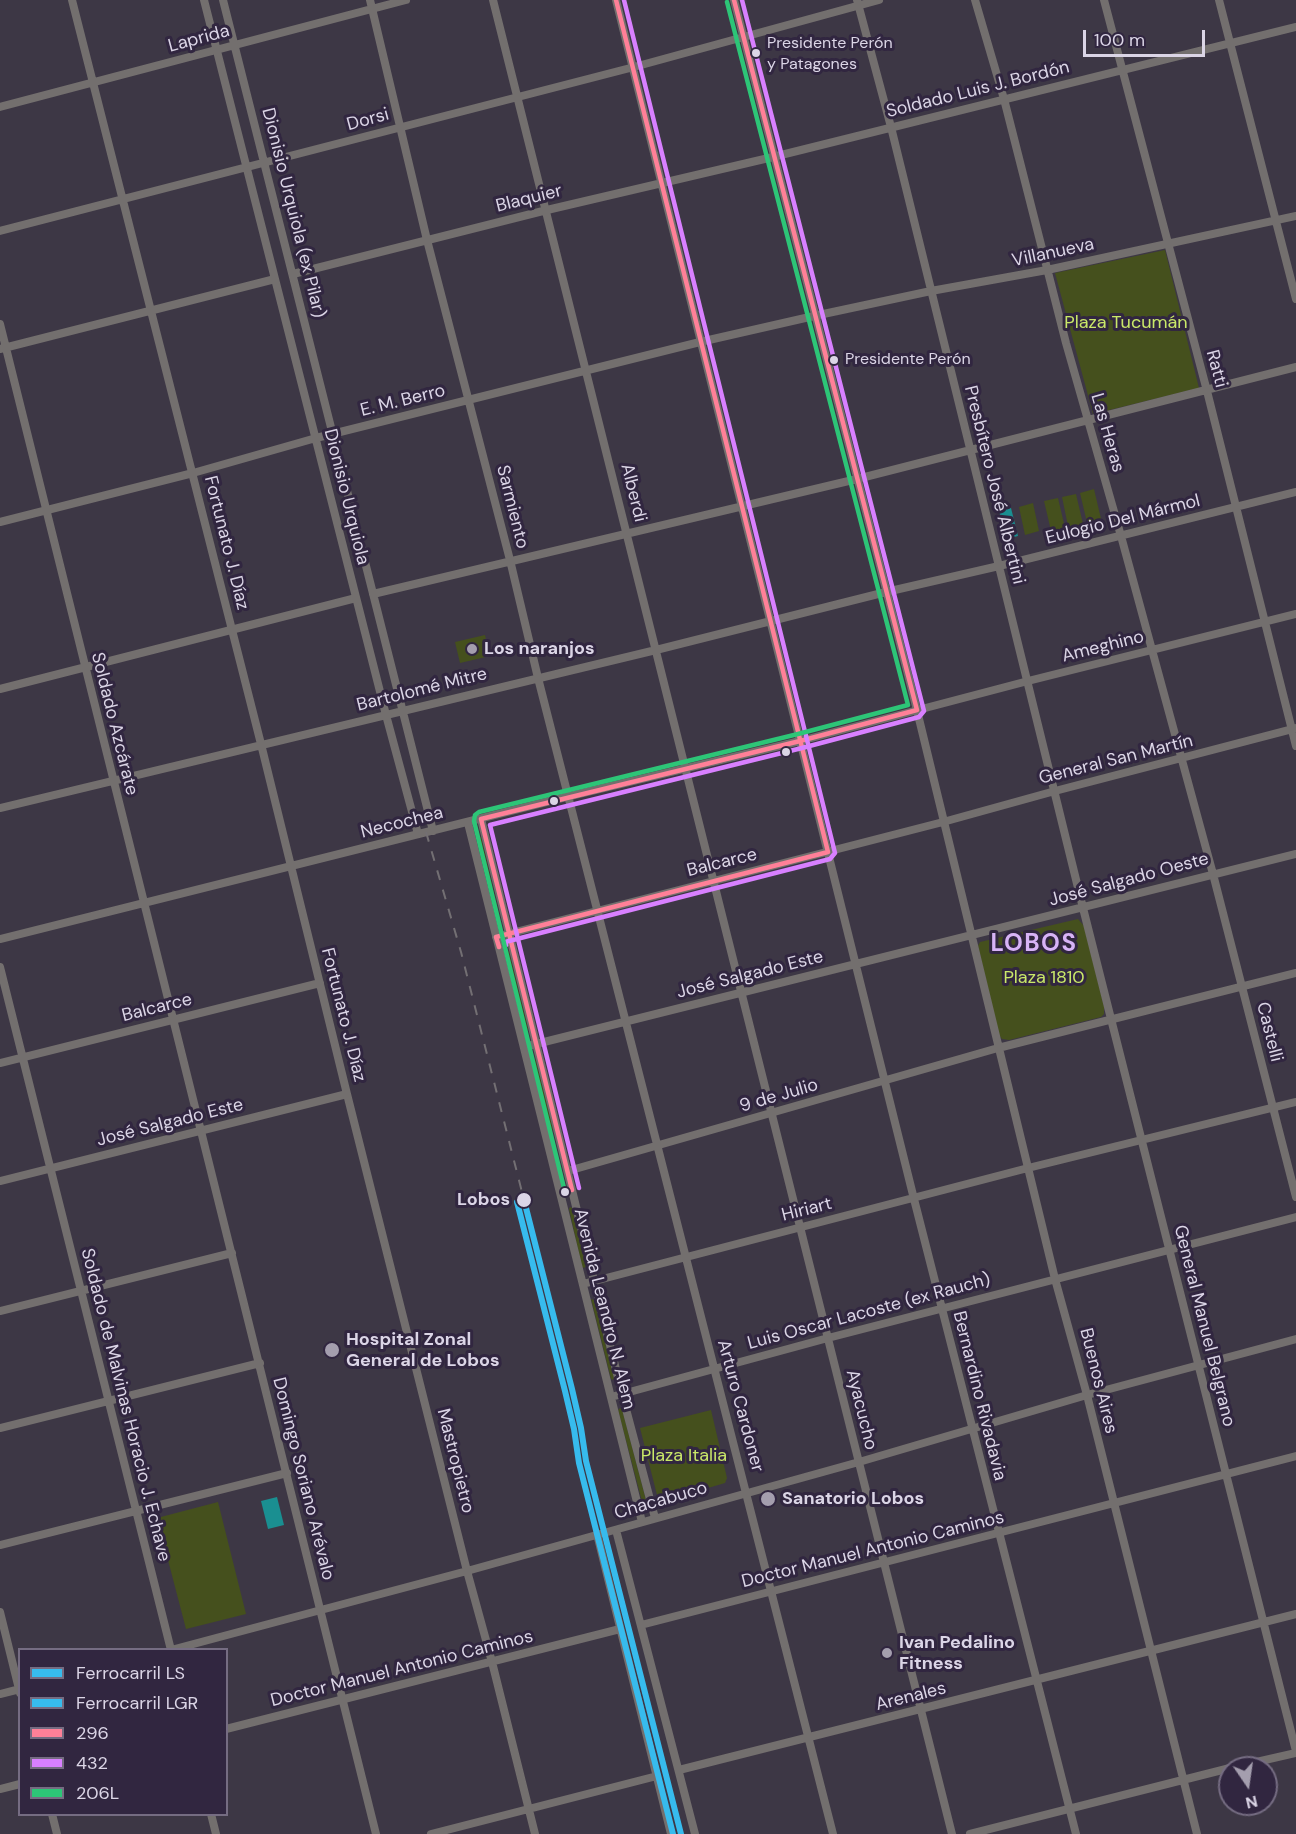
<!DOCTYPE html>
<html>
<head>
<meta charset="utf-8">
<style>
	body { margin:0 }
	#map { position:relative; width:1296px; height:1834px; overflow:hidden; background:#3d3745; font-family:"DM Sans",sans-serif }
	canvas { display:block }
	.legend { position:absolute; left:18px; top:1648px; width:210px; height:168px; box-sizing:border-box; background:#312640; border:2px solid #756c82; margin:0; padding:8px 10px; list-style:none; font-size:18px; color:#dbd5e6 }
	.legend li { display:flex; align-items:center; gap:12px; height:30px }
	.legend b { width:30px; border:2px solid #756c82 }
	.north { position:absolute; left:1218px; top:1756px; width:60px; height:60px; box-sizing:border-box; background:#312640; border:2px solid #756c82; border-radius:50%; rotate:167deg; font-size:16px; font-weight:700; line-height:24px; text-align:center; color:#dbd5e6 }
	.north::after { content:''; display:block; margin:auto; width:21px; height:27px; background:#a49eae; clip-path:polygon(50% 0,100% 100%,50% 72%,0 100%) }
	.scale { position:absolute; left:1083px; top:30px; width:122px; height:27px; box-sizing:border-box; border:3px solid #dbd5e6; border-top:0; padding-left:8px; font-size:18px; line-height:21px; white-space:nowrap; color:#dbd5e6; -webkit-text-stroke:4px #312640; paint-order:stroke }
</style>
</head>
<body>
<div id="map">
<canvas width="1296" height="1834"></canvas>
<ul class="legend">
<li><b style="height:8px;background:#37bbed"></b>Ferrocarril LS</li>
<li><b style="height:8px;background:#37bbed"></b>Ferrocarril LGR</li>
<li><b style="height:8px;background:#ff8098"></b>296</li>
<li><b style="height:8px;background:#d880ff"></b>432</li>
<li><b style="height:8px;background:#2dc577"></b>206L</li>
</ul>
<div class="north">N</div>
<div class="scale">100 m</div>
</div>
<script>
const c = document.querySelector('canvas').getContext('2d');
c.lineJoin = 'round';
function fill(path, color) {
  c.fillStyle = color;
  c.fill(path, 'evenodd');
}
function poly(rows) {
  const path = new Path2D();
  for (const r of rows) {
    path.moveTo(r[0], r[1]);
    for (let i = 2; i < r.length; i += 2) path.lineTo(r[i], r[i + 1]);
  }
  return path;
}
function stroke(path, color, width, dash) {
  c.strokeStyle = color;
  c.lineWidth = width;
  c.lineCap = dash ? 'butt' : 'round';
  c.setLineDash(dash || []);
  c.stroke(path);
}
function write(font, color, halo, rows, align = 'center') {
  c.font = font + ' "DM Sans",sans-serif';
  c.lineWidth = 6;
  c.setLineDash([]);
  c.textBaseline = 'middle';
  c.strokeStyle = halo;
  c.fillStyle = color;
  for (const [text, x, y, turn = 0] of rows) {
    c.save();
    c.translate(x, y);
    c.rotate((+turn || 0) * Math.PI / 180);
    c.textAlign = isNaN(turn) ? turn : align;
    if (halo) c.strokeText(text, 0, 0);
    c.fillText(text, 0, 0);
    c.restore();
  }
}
const green = poly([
	[1165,250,1199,388,1093,414,1055,273],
	[1094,489,1102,523,1088,527,1080,493],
	[1076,494,1084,528,1069,531,1062,497],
	[1058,498,1066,532,1052,535,1044,501],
	[1033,503,1039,531,1025,535,1019,507],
	[485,635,490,656,460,663,455,642],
	[479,836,481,837,500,919,499,921,497,919,478,838],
	[1078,919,1084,926,1104,1006,1104,1014,1101,1017,1009,1040,1002,1039,999,1035,978,946,980,942],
	[507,950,509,952,528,1029,527,1031,525,1030,506,952],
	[535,1060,536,1061,553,1129,552,1131,550,1130,533,1062],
	[570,1207,572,1208,586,1266,584,1268,582,1267,569,1209],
	[591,1299,594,1300,614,1378,613,1380,611,1379],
	[620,1408,622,1409,647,1504,645,1506,643,1505,618,1410],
	[711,1410,727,1478,725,1483,664,1501,660,1500,657,1495,640,1428],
	[218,1502,246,1614,186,1629,157,1518]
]);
const water = poly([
	[1011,508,1018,536,1006,539,999,511],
	[277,1497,284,1525,268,1529,261,1501]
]);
const minor = poly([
	[72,0,261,744,347,1094,467,1571,492,1662,535,1834],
	[204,0,386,715,418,834],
	[223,0,433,831],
	[370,0,427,240,510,560,538,678,833,1834],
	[493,0,952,1834],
	[616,0,914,1199,1076,1834],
	[734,0,913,694,1055,1279,1087,1395,1197,1834],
	[857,0,891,127,1083,908,1296,1751],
	[975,0,1004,99,1066,343,1121,536,1213,874,1296,1197],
	[1104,0,1207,391,1296,746],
	[1219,0,1296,299],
	[0,107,406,0],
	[0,231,634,67,879,0],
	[293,274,547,210,773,157,1296,27],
	[0,324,376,1834],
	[0,349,275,279],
	[0,522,193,473,316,438,700,342,814,316,931,291,1047,270,1296,216],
	[373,594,857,479,1296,367],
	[0,689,356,598],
	[0,808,656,650,886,592,999,566,1296,492],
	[481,819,622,1394,655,1518],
	[468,823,642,1522],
	[496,937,943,822,1055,791,1296,728],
	[0,939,570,796,800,741,1028,681,1296,614],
	[0,967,171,1650],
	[524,1047,1296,854],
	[0,1063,320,983],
	[568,1171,998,1048,1296,973],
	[0,1181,347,1094],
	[583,1284,1028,1168,1296,1102],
	[0,1311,232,1253],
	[611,1397,828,1338,1296,1217],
	[0,1428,260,1363],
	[616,1530,695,1834],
	[597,1534,671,1834],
	[0,1545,287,1473],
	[0,1612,20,1693],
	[641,1625,1296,1456],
	[171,1650,467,1571,859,1462,1087,1395,1296,1339],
	[0,1694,20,1689],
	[226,1729,620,1629],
	[1230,1768,1296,1753],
	[679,1770,1296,1614],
	[0,1789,20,1784],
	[52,1814,57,1834],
	[211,1814,216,1834],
	[431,1834,657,1776],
	[970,1834,1230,1768]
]);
const rail = poly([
	[426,832,461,952,524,1200]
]);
const bus1 = poly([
	[499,947,496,937,828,852,616,0],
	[572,1190,481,819,800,741,917,710,734,0]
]);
const bus2 = poly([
	[506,945,505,942,830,859,835,853,624,0],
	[579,1188,490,825,802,748,919,717,924,711,742,0]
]);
const bus3 = poly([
	[565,1192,474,821,475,815,479,812,798,734,908,705,727,2]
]);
const rail1 = poly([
	[524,1200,572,1389,581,1428,586,1461,681,1834]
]);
const rail2 = poly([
	[517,1202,565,1391,574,1429,579,1463,673,1834]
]);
const markers = [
	[756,53,5,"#dbd5e6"],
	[834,360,5,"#dbd5e6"],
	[472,649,6,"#a49eae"],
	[786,752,5,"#dbd5e6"],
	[554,801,5,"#dbd5e6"],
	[565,1192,5,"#dbd5e6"],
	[524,1200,8,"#dbd5e6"],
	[332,1350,8,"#a49eae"],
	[768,1499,8,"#a49eae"],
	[887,1653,6,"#a49eae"]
];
const busNames = [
	["Presidente Perón",767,44],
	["y Patagones",767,65],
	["Presidente Perón",845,360]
];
const streetNames = [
	["Laprida",199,39,-15],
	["Soldado Luis J. Bordón",978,90,-14],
	["Dorsi",368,120,-15],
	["Blaquier",529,199,-14],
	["Dionisio Urquiola (ex Pilar)",293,213,76],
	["Villanueva",1053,253,-12],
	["Ratti",1216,369,75],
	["E. M. Berro",403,401,-14],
	["Las Heras",1107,433,74],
	["Presbítero José Albertini",994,485,76],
	["Alberdi",633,493,76],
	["Dionisio Urquiola",346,497,76],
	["Sarmiento",512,507,76],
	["Eulogio Del Mármol",1123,520,-14],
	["Fortunato J. Díaz",226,543,76],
	["Ameghino",1103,647,-14],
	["Bartolomé Mitre",422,690,-14],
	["Soldado Azcárate",114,724,76],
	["General San Martín",1116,760,-14],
	["Necochea",402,823,-14],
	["Balcarce",722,863,-14],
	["José Salgado Oeste",1129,880,-15],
	["José Salgado Este",750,975,-14],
	["Balcarce",157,1008,-14],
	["Fortunato J. Díaz",343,1015,76],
	["Castelli",1269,1032,76],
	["9 de Julio",779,1096,-16],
	["José Salgado Este",170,1123,-14],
	["Hiriart",807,1210,-14],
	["Avenida Leandro N. Alem",604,1309,76],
	["Luis Oscar Lacoste (ex Rauch)",869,1312,-15],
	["General Manuel Belgrano",1204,1326,76],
	["Buenos Aires",1098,1381,76],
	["Bernardino Rivadavia",979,1396,76],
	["Soldado de Malvinas Horacio J. Echave",125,1405,76],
	["Arturo Cardoner",740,1406,75],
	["Ayacucho",861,1410,76],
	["Mastropietro",455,1461,76],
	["Domingo Soriano Arévalo",303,1479,76],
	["Chacabuco",661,1501,-16],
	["Doctor Manuel Antonio Caminos",873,1550,-14],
	["Doctor Manuel Antonio Caminos",402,1669,-14],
	["Arenales",911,1697,-14]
];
const parkNames = [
	["Plaza Tucumán",1126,323],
	["Plaza 1810",1044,978],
	["Plaza Italia",684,1456]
];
const poiNames = [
	["Los naranjos",484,649],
	["Hospital Zonal",346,1340],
	["General de Lobos",346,1361],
	["Sanatorio Lobos",782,1499],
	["Ivan Pedalino",899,1643],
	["Fitness",899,1664]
];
const stopNames = [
	["Lobos",510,1200]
];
const districtNames = [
	["LOBOS",1034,945]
];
fill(green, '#45501d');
fill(water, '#1a8f91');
stroke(minor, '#736f6e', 8);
stroke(rail, '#736f73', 2, [10, 10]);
stroke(bus1, '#ff8098', 4.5);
stroke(bus2, '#d880ff', 4.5);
stroke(bus3, '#2dc577', 4.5);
stroke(rail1, '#37bbed', 6);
stroke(rail2, '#37bbed', 6);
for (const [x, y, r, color] of markers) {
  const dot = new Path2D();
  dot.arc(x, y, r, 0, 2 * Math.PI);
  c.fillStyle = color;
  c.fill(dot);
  stroke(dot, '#312640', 2);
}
write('16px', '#dbd5e6', '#312640', busNames, 'left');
write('18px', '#dbd5e6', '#312640', streetNames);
write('18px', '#cae869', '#312640', parkNames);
write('bold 18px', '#dbd5e6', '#312640', poiNames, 'left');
write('bold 18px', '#dbd5e6', '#312640', stopNames, 'right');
c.letterSpacing = '1.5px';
write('bold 24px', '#d7b3f6', '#312640', districtNames);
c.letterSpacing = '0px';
</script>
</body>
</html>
